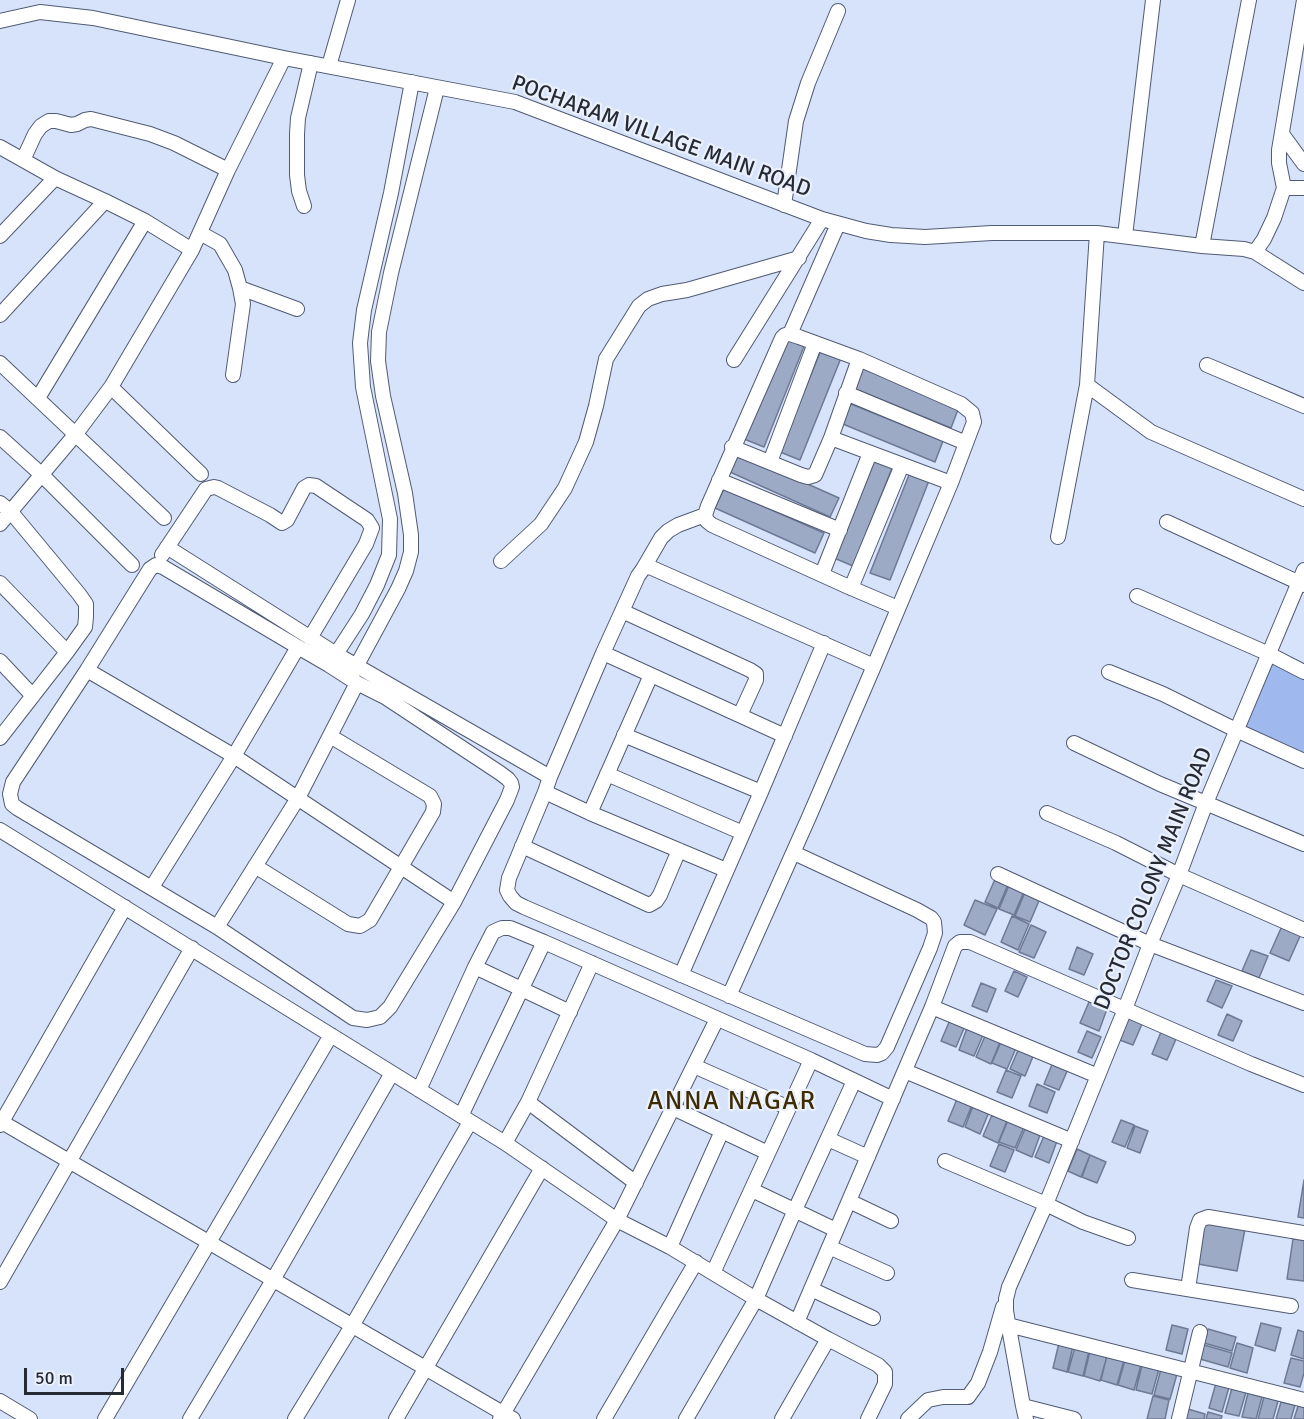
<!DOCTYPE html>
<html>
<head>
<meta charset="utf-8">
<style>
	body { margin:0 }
	#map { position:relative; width:1304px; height:1419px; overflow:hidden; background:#d7e3fa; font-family:Signika,sans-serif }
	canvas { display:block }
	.scale { position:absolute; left:24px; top:1368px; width:100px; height:27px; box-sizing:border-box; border:3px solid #252a35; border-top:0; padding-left:8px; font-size:18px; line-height:21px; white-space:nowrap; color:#252a35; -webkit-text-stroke:4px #eaf0fc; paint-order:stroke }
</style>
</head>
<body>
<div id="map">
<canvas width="1304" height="1419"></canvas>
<div class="scale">50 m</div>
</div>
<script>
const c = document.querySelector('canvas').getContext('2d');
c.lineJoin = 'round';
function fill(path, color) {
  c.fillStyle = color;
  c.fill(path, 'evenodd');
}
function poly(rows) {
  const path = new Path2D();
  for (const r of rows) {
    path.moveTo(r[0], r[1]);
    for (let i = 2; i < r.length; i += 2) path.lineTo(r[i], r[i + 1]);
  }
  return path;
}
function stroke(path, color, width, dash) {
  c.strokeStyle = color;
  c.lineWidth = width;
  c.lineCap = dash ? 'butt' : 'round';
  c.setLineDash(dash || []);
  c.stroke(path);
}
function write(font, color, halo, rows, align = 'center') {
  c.font = font + ' Signika,sans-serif';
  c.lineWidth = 4.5;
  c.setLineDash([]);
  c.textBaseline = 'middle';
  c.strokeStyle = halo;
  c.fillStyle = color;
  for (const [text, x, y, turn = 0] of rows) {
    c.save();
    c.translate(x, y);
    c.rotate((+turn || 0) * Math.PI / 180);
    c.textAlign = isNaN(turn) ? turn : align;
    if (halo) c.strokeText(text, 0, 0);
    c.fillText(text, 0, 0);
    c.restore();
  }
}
const green = poly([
	[1270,663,1304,678,1304,754,1243,725]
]);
const building = poly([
	[785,336,805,344,764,447,744,439,785,336],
	[821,350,841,358,800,460,780,452,821,350],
	[861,368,959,407,951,428,853,388,861,368],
	[846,402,943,441,935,462,838,422,846,402],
	[738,453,839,498,830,517,730,472,738,453],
	[875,456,894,463,853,566,834,558,875,456],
	[911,470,930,478,890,580,870,573,911,470],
	[724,489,824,533,815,553,715,508,724,489],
	[996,877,1009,882,998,908,985,902,996,877],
	[1010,883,1025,889,1014,915,999,909,1010,883],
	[1026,890,1041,896,1030,922,1015,916,1026,890],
	[975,900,997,909,985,935,964,925,975,900],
	[1012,916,1029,924,1018,950,1001,942,1012,916],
	[1031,925,1046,932,1034,958,1019,952,1031,925],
	[1282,926,1301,934,1289,961,1270,953,1282,926],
	[1077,947,1093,954,1084,975,1069,969,1077,947],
	[1251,950,1268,956,1259,978,1242,971,1251,950],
	[1014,971,1027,977,1018,997,1005,991,1014,971],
	[1216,980,1232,986,1222,1008,1207,1001,1216,980],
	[981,983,996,989,987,1012,972,1006,981,983],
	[1089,1002,1107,1009,1099,1031,1080,1023,1089,1002],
	[1227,1014,1242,1021,1233,1041,1218,1035,1227,1014],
	[1126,1017,1142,1024,1133,1045,1117,1039,1126,1017],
	[950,1020,965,1026,956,1047,941,1041,950,1020],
	[967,1028,983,1035,974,1056,959,1050,967,1028],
	[1087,1031,1101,1037,1092,1058,1078,1052,1087,1031],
	[1161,1032,1176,1039,1167,1060,1152,1054,1161,1032],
	[985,1036,1000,1042,991,1064,976,1057,985,1036],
	[1001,1042,1016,1048,1007,1069,992,1063,1001,1042],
	[1019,1048,1034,1054,1025,1076,1010,1069,1019,1048],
	[1053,1062,1068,1069,1059,1090,1044,1084,1053,1062],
	[1006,1070,1021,1076,1012,1098,997,1092,1006,1070],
	[1037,1084,1055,1092,1047,1113,1029,1106,1037,1084],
	[957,1099,972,1105,963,1127,948,1121,957,1099],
	[973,1106,989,1112,980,1134,965,1127,973,1106],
	[992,1115,1007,1121,998,1143,983,1136,992,1115],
	[1008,1120,1024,1127,1015,1148,999,1142,1008,1120],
	[1121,1120,1134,1125,1125,1147,1112,1142,1121,1120],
	[1135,1126,1148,1131,1140,1153,1127,1148,1135,1126],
	[1025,1129,1040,1135,1032,1157,1016,1150,1025,1129],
	[1044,1136,1057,1141,1049,1163,1035,1157,1044,1136],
	[999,1144,1014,1150,1005,1172,990,1166,999,1144],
	[1077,1149,1090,1155,1081,1177,1068,1171,1077,1149],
	[1090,1155,1106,1162,1097,1183,1082,1177,1090,1155],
	[1304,1180,1304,1218,1298,1217,1304,1180],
	[1205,1222,1245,1229,1237,1271,1198,1264,1205,1222],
	[1293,1239,1304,1240,1304,1281,1287,1279,1293,1239],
	[1261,1323,1281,1328,1275,1351,1255,1345,1261,1323],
	[1172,1325,1188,1329,1182,1354,1166,1350,1172,1325],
	[1208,1329,1236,1337,1232,1351,1204,1343,1208,1329],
	[1298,1330,1304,1332,1304,1359,1291,1355,1298,1330],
	[1059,1343,1073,1346,1067,1372,1053,1368,1059,1343],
	[1237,1343,1253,1348,1247,1373,1230,1368,1237,1343],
	[1204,1345,1232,1353,1228,1367,1200,1359,1204,1345],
	[1075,1347,1089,1351,1083,1376,1068,1372,1075,1347],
	[1090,1351,1107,1356,1100,1381,1084,1376,1090,1351],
	[1107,1355,1124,1360,1117,1385,1101,1380,1107,1355],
	[1291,1358,1304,1361,1304,1373,1300,1387,1284,1383,1291,1358],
	[1125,1360,1141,1365,1134,1390,1118,1385,1125,1360],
	[1142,1365,1159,1369,1152,1394,1136,1390,1142,1365],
	[1161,1369,1177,1374,1170,1399,1154,1395,1161,1369],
	[1216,1383,1229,1387,1222,1412,1209,1408,1216,1383],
	[1232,1388,1246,1392,1239,1416,1225,1413,1232,1388],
	[1248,1393,1262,1397,1256,1419,1242,1417,1248,1393],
	[1153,1396,1169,1400,1165,1419,1147,1419,1153,1396],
	[1264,1397,1278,1401,1273,1419,1258,1419,1264,1397],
	[1281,1402,1295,1405,1291,1419,1276,1419,1281,1402],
	[1298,1406,1304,1407,1304,1419,1294,1419,1298,1406],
	[1188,1409,1205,1414,1204,1419,1185,1419,1188,1409],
	[1208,1412,1222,1416,1221,1419,1206,1419,1208,1412]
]);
const minor = poly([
	[1304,0,1279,150,1279,163,1284,188,1304,188],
	[0,21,40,12,93,18,284,58,515,102,822,219,866,231,891,235,925,237,992,233,1097,233,1202,246,1244,249,1255,252,1304,283],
	[329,66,348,0],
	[1282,134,1304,164],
	[0,147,55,178,105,201,145,221,192,250],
	[23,160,35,134,41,126,49,121,56,121,71,125,77,124,85,120,91,119,150,134,174,143,228,170],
	[784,205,796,121,808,83,838,11],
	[304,206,299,191,297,175,297,134,298,118,311,63],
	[200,233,220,244,235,270,240,288,243,304,233,375],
	[0,236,55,178],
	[1125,236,1153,0],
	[1202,246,1249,0],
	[1255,252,1264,239,1274,218,1284,188],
	[240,288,297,309],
	[0,315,105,201],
	[790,334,838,224],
	[734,360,822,219],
	[0,363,164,518],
	[1207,365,1304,406],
	[1087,385,1151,432,1304,499],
	[111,387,201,474],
	[846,393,966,443],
	[38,398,145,221],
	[0,437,42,475,132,565],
	[831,438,951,483],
	[732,447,801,475,808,477,815,475,831,438,859,359],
	[770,462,815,343],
	[719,480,840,530],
	[0,503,11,512,79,594,86,604,86,617,85,627,67,652,0,738],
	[1167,522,1304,585],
	[0,524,75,435,111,387,192,250,228,170,284,58],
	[1058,537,1087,385,1097,233],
	[167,547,336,654,550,777],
	[162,555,206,489,214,487,218,488,270,515,282,523,287,520,304,488,309,485,316,486,367,520,372,528,366,544,310,638],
	[501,561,541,524,565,488,586,442,596,406,606,359,639,306,648,299,662,294,687,290,799,258],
	[156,565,163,567,298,647,329,665,357,683,385,697,500,773,508,779,511,783,512,787,507,800,454,902,390,1007,380,1017,367,1020,353,1018,217,927,17,808,12,804,10,794,13,782,87,670,150,569,156,565],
	[643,569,661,538,668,531,678,525,705,515],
	[822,574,870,453],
	[0,583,67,652],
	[851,588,902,465],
	[1137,596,1269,654,1304,672],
	[622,611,750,670,756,674,756,680,740,715],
	[603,653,785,736],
	[0,661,33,696],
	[329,665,362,614,377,585,389,555,390,519,363,387,360,343,364,310,391,193,412,82],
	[87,670,234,756,454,902],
	[1109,672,1163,694,1236,730,1304,761],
	[350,678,398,589,406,571,411,552,411,535,405,493,383,396,378,361,379,332,391,273,437,88],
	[624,735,761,792],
	[1074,743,1160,784,1304,844],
	[607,774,743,833],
	[545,792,590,813,726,870],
	[590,813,651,675],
	[1047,813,1116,843,1179,875,1304,930],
	[0,830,505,1143,617,1220,670,1247,756,1299,828,1339,878,1365,885,1372,885,1384,868,1419],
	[522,846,649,905,656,901,660,895,679,850],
	[794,853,917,910,931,918,934,922,935,933,930,948,887,1047,882,1053,877,1055,865,1054,524,907,516,903,510,896,507,890,509,878,545,792,550,777,603,653,638,576,643,569,647,567,652,568,874,666],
	[255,866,348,924,360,926,370,920,433,812,434,804,430,796,330,736],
	[998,874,1150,944,1304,1003],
	[152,887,234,756,298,647],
	[217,927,298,798,357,683],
	[475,967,570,1012],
	[681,975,761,792,824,643],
	[729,996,809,817,874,666,951,483,974,422,972,413,961,404,859,359,799,337,790,334,785,335,782,338,708,506,705,515,707,521,712,525,851,588,898,608],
	[932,1007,1098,1076],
	[694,1066,789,1108],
	[905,1071,1072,1141],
	[419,1090,475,967,493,932,502,928,510,928,544,942,811,1060,893,1099],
	[528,1102,636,1183],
	[673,1108,768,1153],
	[461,1116,544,942],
	[0,1121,513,1419],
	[0,1125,125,907],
	[828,1139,868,1157],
	[505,1143,528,1102,592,963],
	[945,1161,1046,1204,1083,1222,1128,1238],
	[752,1190,836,1230],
	[849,1201,891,1221],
	[670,1247,722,1131],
	[829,1247,887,1273],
	[713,1273,811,1060],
	[1132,1280,1291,1306],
	[0,1282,192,948],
	[811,1289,873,1318],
	[1188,1289,1197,1228,1200,1220,1208,1217,1304,1233],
	[797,1322,932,1007,955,946,960,942,970,942,1251,1064,1304,1085],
	[1008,1325,1304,1400],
	[0,1401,30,1419],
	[1023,1406,1074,1419],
	[105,1419,331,1035],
	[190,1419,273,1280,392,1073],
	[295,1419,352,1326,470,1122],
	[396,1419,542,1168],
	[500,1419,617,1220,717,1019],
	[604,1419,696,1262],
	[686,1419,756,1299,795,1210,854,1081],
	[782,1419,828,1339],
	[908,1419,928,1400,943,1397,968,1397,978,1383,990,1352,1003,1307],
	[1026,1419,1023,1406,1006,1311,1006,1299,1009,1287,1046,1204,1125,1009,1150,944,1179,875,1206,803,1304,570],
	[1179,1419,1200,1332]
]);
const streetNames = [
	["POCHARAM VILLAGE MAIN ROAD",661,137,20],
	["DOCTOR COLONY MAIN ROAD",1154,879,-68]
];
const quarterNames = [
	["ANNA NAGAR",732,1102]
];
fill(green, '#9fb8ed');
fill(building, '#9daac6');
stroke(building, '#6e7a95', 1.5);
stroke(minor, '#505b74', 16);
stroke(minor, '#fff', 14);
write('22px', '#252a35', '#eaf0fc', streetNames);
c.letterSpacing = '1.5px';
write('26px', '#3d2c03', '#eaf0fc', quarterNames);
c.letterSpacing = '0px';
</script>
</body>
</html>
